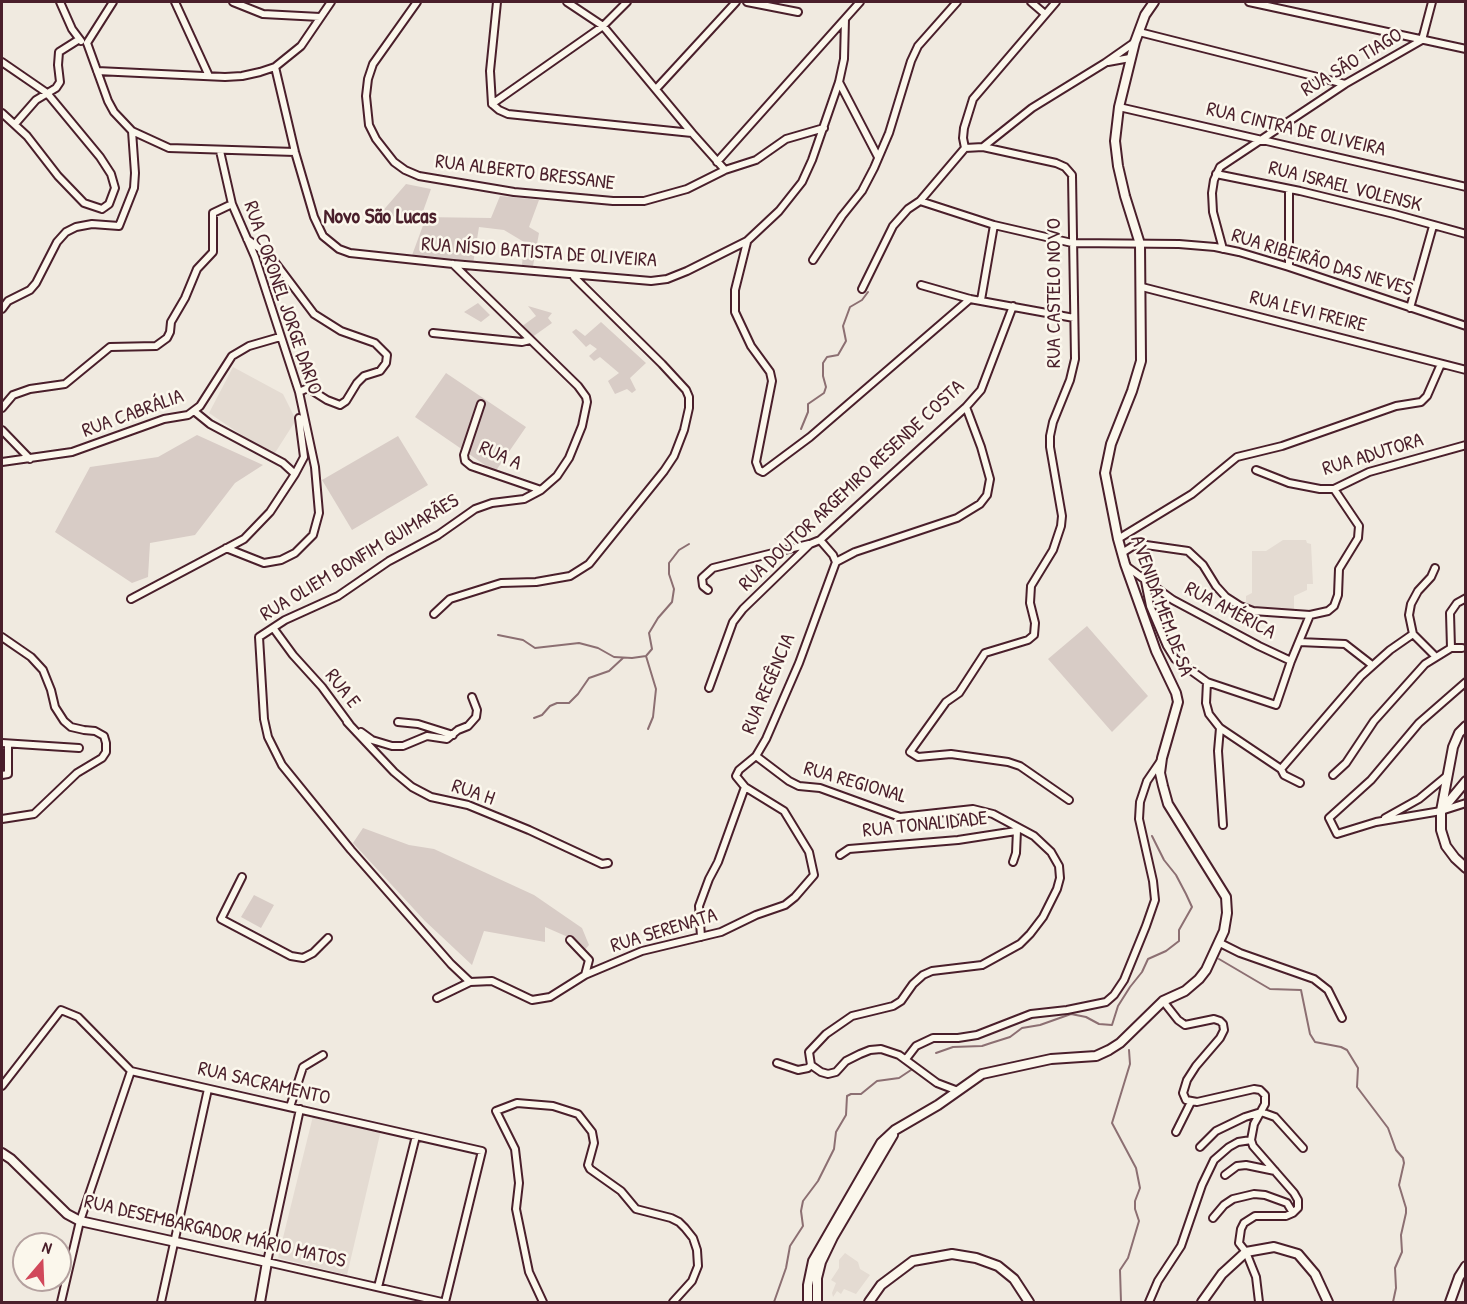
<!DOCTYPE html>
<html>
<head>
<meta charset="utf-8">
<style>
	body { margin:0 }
	#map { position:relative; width:1467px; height:1304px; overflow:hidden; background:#f0eae0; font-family:"Patrick Hand",sans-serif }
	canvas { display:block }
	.frame { position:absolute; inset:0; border:3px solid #4a1f2b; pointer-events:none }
	.north { position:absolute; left:12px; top:1232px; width:60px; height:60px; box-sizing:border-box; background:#fbf7ec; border:2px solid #b4a19f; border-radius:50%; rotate:19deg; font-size:16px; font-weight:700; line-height:24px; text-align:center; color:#4a1f2b }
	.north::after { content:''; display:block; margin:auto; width:21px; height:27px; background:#d1495b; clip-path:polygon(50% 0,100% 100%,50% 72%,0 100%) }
</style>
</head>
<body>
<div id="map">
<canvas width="1467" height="1304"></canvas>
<div class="frame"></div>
<div class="north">N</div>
</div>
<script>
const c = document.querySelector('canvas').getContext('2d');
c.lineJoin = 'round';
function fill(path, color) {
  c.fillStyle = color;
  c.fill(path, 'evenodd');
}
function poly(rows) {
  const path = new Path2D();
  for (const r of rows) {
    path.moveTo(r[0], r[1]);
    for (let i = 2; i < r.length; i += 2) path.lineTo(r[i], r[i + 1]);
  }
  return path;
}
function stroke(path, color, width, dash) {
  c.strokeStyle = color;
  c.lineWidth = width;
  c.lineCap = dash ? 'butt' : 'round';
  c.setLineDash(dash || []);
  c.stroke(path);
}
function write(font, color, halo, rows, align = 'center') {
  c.font = font + ' "Patrick Hand",sans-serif';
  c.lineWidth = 5;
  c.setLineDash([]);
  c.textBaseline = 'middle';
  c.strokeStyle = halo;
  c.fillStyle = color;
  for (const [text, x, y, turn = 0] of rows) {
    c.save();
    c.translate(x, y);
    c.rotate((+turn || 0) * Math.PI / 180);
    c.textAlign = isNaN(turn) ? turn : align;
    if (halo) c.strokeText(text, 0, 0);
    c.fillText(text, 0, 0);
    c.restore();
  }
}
const built = poly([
	[233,367,283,394,296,420,273,456,209,413],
	[1283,540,1306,540,1307,543,1311,544,1313,584,1307,584,1307,590,1294,596,1294,612,1274,611,1270,607,1246,607,1246,596,1252,593,1252,551,1266,551],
	[313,1116,381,1130,347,1275,278,1258],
	[845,1253,858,1262,860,1269,870,1275,856,1294,844,1289,841,1294,837,1291,833,1297,832,1293,836,1283,831,1280,839,1268,839,1260]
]);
const green = poly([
	[406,184,431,189,421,217,491,218,500,196,539,200,529,227,539,233,533,266,522,265,524,242,504,230,479,227,473,264,411,258,425,220,422,222,380,214],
	[478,303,490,315,481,322,464,312],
	[528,306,552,313,548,318,552,323,531,338,521,327,536,316],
	[601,322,646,363,630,378,636,390,632,393,627,389,615,394,608,381,619,373,600,357,594,361,589,356,597,349,590,344,586,347,572,332,576,329,585,336],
	[446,373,526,427,495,472,415,417],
	[197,435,263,465,235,483,195,535,150,543,148,577,132,583,55,532,90,467,158,457],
	[398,436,428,485,352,530,322,480],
	[1087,626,1148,696,1112,732,1048,659],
	[363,828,409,845,434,849,534,895,582,928,589,945,583,952,567,942,568,937,545,927,545,942,484,931,472,965,425,921,353,843],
	[254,895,274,905,261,928,241,917]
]);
const stream = poly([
	[801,429,808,412,808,404,824,393,826,387,823,376,823,363,827,357,838,355,846,341,843,326,850,307,862,300,868,292],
	[498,635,523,640,535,648,579,643,598,648,614,657,632,658,646,656,652,649,649,633,658,618,672,602,674,589,669,574,669,563,679,550,689,544],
	[646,656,656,689,653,717,648,729],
	[534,718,542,715,550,706,557,703,569,703,578,694,589,678,609,671,623,658],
	[1219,959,1270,989,1301,990,1310,1034,1315,1042,1341,1047,1347,1050,1358,1068,1357,1087,1388,1128,1396,1150,1403,1158,1404,1163,1399,1185,1406,1208,1406,1213,1401,1235,1402,1252,1395,1268,1396,1288,1393,1302],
	[936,1053,953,1047,982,1046,991,1043,1010,1037,1022,1028,1040,1025,1071,1014,1086,1017,1099,1024,1112,1025,1118,1006,1130,987,1142,972,1148,959,1166,951,1179,941,1179,930,1192,907,1186,894,1176,875,1164,860,1152,836],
	[774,1302,786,1268,790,1246,803,1226,801,1211,803,1201,818,1181,834,1149,836,1132,846,1115,847,1096,851,1094,861,1094,877,1081,899,1078,911,1070],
	[1121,1302,1120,1270,1128,1258,1139,1221,1135,1209,1135,1201,1140,1188,1136,1168,1112,1123,1130,1064,1129,1050]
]);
const minor = poly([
	[60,2,72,29,81,41],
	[175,2,209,76],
	[233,2,263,14,320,17],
	[417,2,373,64,368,79,366,96,369,125,376,139,394,162,405,170,419,176,514,192,613,201,644,201,687,189,725,170,756,160,786,139,824,128],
	[567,2,603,26,692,133,725,170],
	[747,2,798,12],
	[1031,2,1045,14],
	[1249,2,1466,49],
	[1139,32,1345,84],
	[1422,40,1432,2],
	[87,43,108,101,114,112,132,131,169,148,295,152],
	[87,43,113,2],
	[2,62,47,93,100,157,111,174,115,188,109,204,102,209],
	[1108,62,1130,58],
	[275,67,295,152,314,217,323,236,339,249,350,253,453,264,651,281,667,279,687,271,747,241,779,211,802,182,812,160,839,82,844,59,845,19],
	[97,71,225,77,242,76,260,72,275,67,301,46,331,2],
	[839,82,878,157],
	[656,89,736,2],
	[492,104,499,110,508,114,692,133],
	[492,104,603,26,627,2],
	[492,104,490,71,497,2],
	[1119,107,1466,187],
	[2,113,27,136,58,176,84,203,102,209],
	[15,124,36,100,56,88,60,82,58,65,59,52,78,40],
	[983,147,1056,163,1065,167,1072,175,1075,359,1070,380,1053,422,1050,436,1050,447,1062,516,1061,526,1053,550,1031,586,1030,603,1035,623,1034,635,1028,640,985,653,959,693,946,702,910,752,918,757,951,754,1008,762,1020,766,1069,800],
	[965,148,963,138,964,128,973,99,1056,2],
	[220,151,232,204,255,257,299,392,315,467,319,513,313,535,295,553,281,560,264,563,226,548],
	[717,162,860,2],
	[1216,174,1300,191,1394,214,1466,234],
	[920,201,994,225,1072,243,1179,244,1215,247,1239,252,1289,267,1466,326],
	[247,239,271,257,314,314,341,331,375,343,387,355,386,363,380,371,364,376,357,383,346,401,340,405,327,400,308,388,299,392],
	[747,242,735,290,735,312,751,346,770,372,772,381,756,462,759,470,763,472,810,437,970,299],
	[1223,249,1213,212,1212,193,1214,180,1220,167,1345,84,1422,40],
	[813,260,842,216,862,191,874,168,889,133,911,61,918,46,957,2],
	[453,264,578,386,586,397,587,402,582,426,569,458,557,476,541,490,524,499,492,503,475,509,438,535,389,561,338,596,285,620,259,637,264,719,268,737,282,765,351,850,451,964,470,982],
	[1289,267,1289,189],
	[921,285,970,299,1074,318],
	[1142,287,1466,370],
	[862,289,893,226,908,209,920,201,965,148,983,147,1032,108,1105,63,1135,42],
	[981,300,994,225],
	[1410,308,1433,226],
	[2,309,8,301,30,290,36,283,57,242,66,232,76,227,92,224,119,226,134,188,135,173,132,131],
	[433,333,522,342,530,340],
	[481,404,464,455,465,461,471,466,541,490],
	[2,408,13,395,30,389,65,384,110,347,156,346,167,338,170,332,171,322,185,298,197,269,213,252,213,213,232,204],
	[194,411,210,424,283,463,295,474],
	[2,430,30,459],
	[2,462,72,452,164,419,188,415,200,406,232,356,249,346,280,337],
	[1256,470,1289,483,1320,489,1334,489,1369,472,1466,445],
	[1118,539,1192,494,1237,457,1282,446,1396,406,1421,402,1427,396,1441,364],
	[1122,553,1133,546,1146,545,1188,551,1203,565,1216,586,1226,597,1240,606,1253,611,1310,615],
	[836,562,855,552,957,518,980,504,987,495,990,479,981,447,966,407],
	[1126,566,1173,600,1259,646,1291,661],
	[1145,581,1150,606,1167,646,1175,659,1207,682,1276,705,1291,661,1310,615,1328,611,1334,606,1338,595,1339,569,1358,538,1359,526,1334,489],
	[708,590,703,586,702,578,713,568,809,544],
	[131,599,244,539,270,512,295,474,304,457,299,418],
	[434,614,450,599,501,583,536,582,570,576,589,564,664,471,674,456,684,430,689,408,689,397,686,390,662,364,574,277],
	[274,629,293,655,322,687,350,725],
	[1413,634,1436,657],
	[2,637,31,657,43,670,51,690,55,707,64,721,71,727,84,730,95,731,104,736,106,743,106,752,102,758,77,773,34,814,2,819],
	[1299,642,1345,644,1372,665],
	[1451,648,1450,613,1457,603,1466,598],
	[1207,682,1206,703,1209,714,1220,728,1281,769,1284,775,1300,783],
	[1466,682,1419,723,1371,780,1329,818,1337,834,1376,822,1441,811,1466,803],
	[709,688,733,622,743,609,810,544,820,540,966,407,981,390,1013,306],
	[347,722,394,772,412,787,431,797,468,805,529,830,602,864,608,863],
	[398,722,418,724,453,735],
	[1220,728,1218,751,1223,825],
	[361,732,372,740,392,746,403,746,427,736,447,739,458,730,468,726,476,717,477,710,472,697],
	[2,743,79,748],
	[756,756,789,781,799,786,820,788,900,817,973,809,993,814,1034,836,1051,852,1059,866,1060,878,1057,889,1043,917,1030,934,1020,944,982,965,932,971,923,975,913,984,901,1001,893,1006,852,1016,826,1034,809,1052,811,1065,821,1072,828,1074,836,1072,846,1061,860,1054,870,1050,881,1049,899,1055,937,1083,958,1091],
	[1281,769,1361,676,1390,650,1413,634,1409,615,1411,604,1418,591,1431,577,1435,568],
	[2,775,8,774,8,744],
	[1333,775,1346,763,1374,721,1425,664,1451,648,1462,648],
	[1385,818,1419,799,1448,775],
	[840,855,849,849,958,840,1016,831],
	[1013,862,1016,853,1017,830],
	[242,877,221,919,291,956,303,958,313,953,328,938],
	[701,937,699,906,709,879,718,862,745,787],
	[1220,943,1240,953,1314,979,1328,990,1342,1018],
	[585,975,642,951,721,932,756,915,785,905,795,897,814,875,809,852,784,811,745,787,736,776,739,770,756,756,766,739,799,663,836,562,833,555,820,540],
	[437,998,470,982,492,981,532,1000,550,997,585,975,589,960,570,940],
	[1163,1001,1178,1020,1185,1025,1214,1019,1220,1021,1223,1024,1224,1030,1220,1038,1196,1066,1187,1080,1183,1093,1186,1100,1197,1102,1254,1089,1260,1090,1265,1095,1265,1104,1254,1124,1251,1140,1253,1146,1294,1193,1298,1200,1298,1208,1293,1213,1286,1216,1255,1216,1244,1223,1241,1229,1239,1243,1246,1252,1256,1277,1259,1302],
	[906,1059,916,1046,933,1038,958,1038,977,1035,1031,1014,1067,1010,1106,1002,1114,995,1124,980,1146,926,1155,900,1153,881,1139,819,1140,802,1147,781,1162,759],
	[777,1063,798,1070,808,1068,811,1065],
	[2,1086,61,1010,78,1017,131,1071,482,1151,445,1302],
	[290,1107,303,1067,323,1055],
	[300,1109,267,1262,442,1302],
	[1176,1132,1191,1102],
	[1200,1147,1216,1131,1245,1117,1261,1112,1275,1117,1303,1148],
	[1225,1175,1237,1166,1246,1165,1275,1171],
	[1213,1218,1224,1205,1233,1199,1254,1194,1265,1195,1287,1203,1293,1213],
	[378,1287,416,1136],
	[61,1302,80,1221,131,1071],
	[161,1302,208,1089],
	[543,1302,529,1272,516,1209,519,1183,515,1149,496,1111,517,1103,553,1106,578,1114,592,1132,594,1143,588,1165,590,1169,621,1191,636,1209,671,1218,679,1222,685,1228,693,1238,697,1250,698,1266,692,1281,673,1302],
	[1149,1302,1158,1281,1181,1246,1202,1185,1214,1160,1229,1147,1238,1142,1251,1140]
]);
const tertiary = poly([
	[1466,726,1459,733,1453,747,1441,811,1441,830,1446,846,1455,858,1466,868],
	[1442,810,1466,781],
	[2,1153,11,1159,67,1214,80,1221,267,1262,260,1302],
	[808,1302,808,1285,813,1261,881,1143,895,1130,938,1105,982,1074,1051,1059,1096,1056,1109,1050,1120,1043,1163,1001,1185,991,1199,979,1206,970,1224,931,1227,913,1226,897,1168,804,1163,786,1160,773,1162,758,1178,702,1176,693,1156,651,1125,564,1118,539,1105,473,1111,444,1132,391,1141,361,1140,244,1125,196,1118,166,1115,141,1119,107,1135,42,1145,15,1154,2],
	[817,1302,817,1278,821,1262,833,1237,893,1135],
	[869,1302,881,1285,913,1261,952,1254,976,1258,998,1266,1014,1279,1029,1302],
	[1202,1302,1222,1274,1246,1252,1274,1247,1298,1254,1315,1274,1328,1302],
	[1450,1302,1459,1277,1466,1266]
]);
const streetNames = [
	["RUA SÃO TIAGO",1352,63,-31],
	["RUA CINTRA DE OLIVEIRA",1296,130,13],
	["RUA ALBERTO BRESSANE",525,173,7],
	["RUA ISRAEL VOLENSK",1345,187,14],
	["RUA NÍSIO BATISTA DE OLIVEIRA",539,253,4],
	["RUA RIBEIRÃO DAS NEVES",1322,263,17],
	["RUA CASTELO NOVO",1055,293,-90],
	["RUA CORONEL JORGE DARIO",282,298,71],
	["RUA LEVI FREIRE",1308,312,14],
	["RUA CABRÁLIA",133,414,-20],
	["RUA ADUTORA",1373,455,-17],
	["RUA A",500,456,24],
	["RUA DOUTOR ARGEMIRO RESENDE COSTA",852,486,-43],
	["RUA OLIEM BONFIM GUIMARÃES",360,558,-31],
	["AVENIDA MEM DE SÁ",1161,606,70],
	["RUA AMÉRICA",1230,611,28],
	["RUA REGÊNCIA",769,684,-67],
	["RUA E",342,689,52],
	["RUA REGIONAL",855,783,16],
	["RUA H",473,793,19],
	["RUA TONALIDADE",925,825,-6],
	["RUA SERENATA",664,931,-17],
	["RUA SACRAMENTO",264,1084,13],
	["RUA DESEMBARGADOR MÁRIO MATOS",215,1232,13]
];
const neighbourhoodNames = [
	["Novo São Lucas",380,217]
];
fill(built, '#e4dbd2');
fill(green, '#d8ccc6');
stroke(stream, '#8c6f72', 2);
stroke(minor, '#4a1f2b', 10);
stroke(tertiary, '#4a1f2b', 12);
stroke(minor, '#fbf7ec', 6);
stroke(tertiary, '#fbf7ec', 8);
write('20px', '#4a1f2b', '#fbf7ec', streetNames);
write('bold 21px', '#4a1f2b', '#fbf7ec', neighbourhoodNames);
</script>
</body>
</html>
